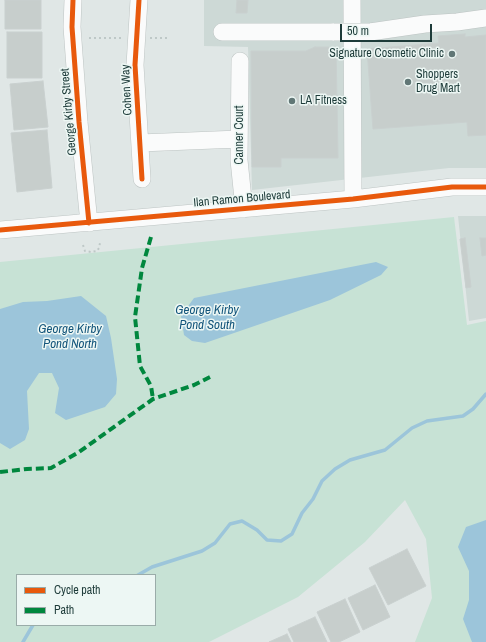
<!DOCTYPE html>
<html>
<head>
<meta charset="utf-8">
<style>
	body { margin:0 }
	#map { position:relative; width:486px; height:642px; overflow:hidden; background:#e0e7e6; font-family:"Archivo Narrow",sans-serif }
	canvas { display:block }
	.legend { position:absolute; left:16px; top:574px; width:140px; height:52px; box-sizing:border-box; background:#edf7f4; border:1px solid #9aaca9; margin:0; padding:5px 7px; list-style:none; font-size:12px; color:#1d3b39 }
	.legend li { display:flex; align-items:center; gap:8px; height:20px }
	.legend b { width:20px; border:1px solid #9aaca9 }
	.scale { position:absolute; left:340px; top:24px; width:92px; height:18px; box-sizing:border-box; border:2px solid #1d3b39; border-top:0; padding-left:5px; font-size:12px; line-height:14px; white-space:nowrap; color:#1d3b39; -webkit-text-stroke:3px #edf7f4; paint-order:stroke }
</style>
</head>
<body>
<div id="map">
<canvas width="486" height="642"></canvas>
<ul class="legend">
<li><b style="height:5px;background:#e8590c"></b>Cycle path</li>
<li><b style="height:5px;background:#00873e"></b>Path</li>
</ul>
<div class="scale">50 m</div>
</div>
<script>
const c = document.querySelector('canvas').getContext('2d');
c.lineJoin = 'round';
function fill(path, color) {
  c.fillStyle = color;
  c.fill(path, 'evenodd');
}
function poly(rows) {
  const path = new Path2D();
  for (const r of rows) {
    path.moveTo(r[0], r[1]);
    for (let i = 2; i < r.length; i += 2) path.lineTo(r[i], r[i + 1]);
  }
  return path;
}
function stroke(path, color, width, dash) {
  c.strokeStyle = color;
  c.lineWidth = width;
  c.lineCap = dash ? 'butt' : 'round';
  c.setLineDash(dash || []);
  c.stroke(path);
}
function write(font, color, halo, rows, align = 'center') {
  c.font = font + ' "Archivo Narrow",sans-serif';
  c.lineWidth = 3;
  c.setLineDash([]);
  c.textBaseline = 'middle';
  c.strokeStyle = halo;
  c.fillStyle = color;
  for (const [text, x, y, turn = 0] of rows) {
    c.save();
    c.translate(x, y);
    c.rotate((+turn || 0) * Math.PI / 180);
    c.textAlign = isNaN(turn) ? turn : align;
    if (halo) c.strokeText(text, 0, 0);
    c.fillText(text, 0, 0);
    c.restore();
  }
}
const built = poly([
	[204,0,486,0,486,168,449,168,252,190,248,47,204,46],
	[458,216,486,216,486,318,469,321]
]);
const green = poly([
	[454,217,467,325,486,321,486,642,415,642,432,598,426,539,405,500,365,542,298,597,209,642,0,642,0,262],
	[17,575,155,575,155,625,17,625]
]);
const water = poly([
	[376,262,388,267,381,275,330,300,205,343,192,341,184,335,181,316,194,298],
	[81,296,106,316,111,338,117,379,116,394,105,407,66,420,55,413,59,388,52,373,39,373,27,391,29,429,25,440,10,449,0,443,0,309,23,302,47,301],
	[486,520,486,642,472,642,463,619,469,600,469,571,458,547,466,527]
]);
const stream = poly([
	[138,575,152,567,202,551,215,543,230,524,242,521,257,530,267,540,281,541,292,534,302,513,313,499,322,481,335,469,350,460,385,450,412,428,427,421,463,416,473,409,486,394],
	[23,642,33,625]
]);
const building = poly([
	[5,0,41,0,41,29,5,29,5,0],
	[237,0,248,0,247,13,236,13,237,0],
	[7,32,42,32,42,78,7,78,7,32],
	[465,34,465,37,486,35,486,135,468,136,467,122,373,129,367,49,439,43,438,36,465,34],
	[315,47,328,47,336,50,338,158,281,158,281,167,252,167,251,51,306,51,315,47],
	[43,81,48,127,14,130,10,84,43,81],
	[47,130,52,188,17,192,11,133,47,130],
	[465,238,471,287,466,288,460,239,465,238],
	[480,238,486,238,486,255,482,256,480,238],
	[407,549,426,586,388,605,369,568,407,549],
	[375,585,390,617,363,630,348,598,375,585],
	[345,599,360,632,339,642,331,642,317,612,345,599],
	[315,617,327,642,294,642,288,629,315,617],
	[287,634,291,642,269,642,287,634]
]);
const path = poly([
	[89,38,122,38],
	[150,38,167,38],
	[83,245,85,251,91,252,97,251,99,248,100,243]
]);
const minor = poly([
	[73,0,72,27,79,122,89,223],
	[139,0,135,65,142,179],
	[352,0,353,199],
	[222,32,334,32],
	[370,32,425,24,457,22,486,18],
	[240,61,239,160,244,209],
	[140,143,239,139],
	[0,230,353,199,452,187,486,187]
]);
const minorBridge = poly([
	[334,32,370,32]
]);
const quiet = poly([
	[151,237,142,268,135,317,140,366,151,386,153,399],
	[0,472,27,469,51,468,79,452,153,399,194,385,210,377]
]);
const cycleway = poly([
	[73,0,72,27,79,122,89,223],
	[139,0,135,65,142,179],
	[0,230,353,199,452,187,486,187]
]);
const markers = [
	[452,54,4,"#617776"],
	[408,82,4,"#617776"],
	[292,101,4,"#617776"]
];
const poiNames = [
	["Signature Cosmetic Clinic",444,54,"right"],
	["Shoppers",416,75],
	["Drug Mart",416,89],
	["LA Fitness",300,101]
];
const streetNames = [
	["Cohen Way",127,90,-93],
	["George Kirby Street",69,112,-95],
	["Canner Court",240,135,-90],
	["Ilan Ramon Boulevard",242,199,-5]
];
const waterNames = [
	["George Kirby",207,311],
	["Pond South",207,326],
	["George Kirby",70,330],
	["Pond North",70,345]
];
fill(built, '#cdd9d6');
fill(green, '#c7e2d5');
fill(water, '#9cc5da');
stroke(stream, '#9cc5da', 3.5);
fill(building, '#c7cecc');
stroke(building, '#c9d0cf', 1);
stroke(minor, '#bdc4c3', 18);
stroke(path, '#bec8c7', 2, [2, 3]);
stroke(minor, '#fafbfb', 17);
stroke(minorBridge, '#bdc4c3', 18, []);
stroke(minorBridge, '#fafbfb', 17);
stroke(quiet, '#00873e', 4, [8, 4]);
stroke(cycleway, '#e8590c', 5);
for (const [x, y, r, color] of markers) {
  const dot = new Path2D();
  dot.arc(x, y, r, 0, 2 * Math.PI);
  c.fillStyle = color;
  c.fill(dot);
  stroke(dot, '#edf7f4', 1.5);
}
write('12px', '#1d3b39', '#edf7f4', poiNames, 'left');
write('12px', '#1d3b39', '#edf7f4', streetNames);
write('italic 13px', '#13557b', '#edf7f4', waterNames);
</script>
</body>
</html>
